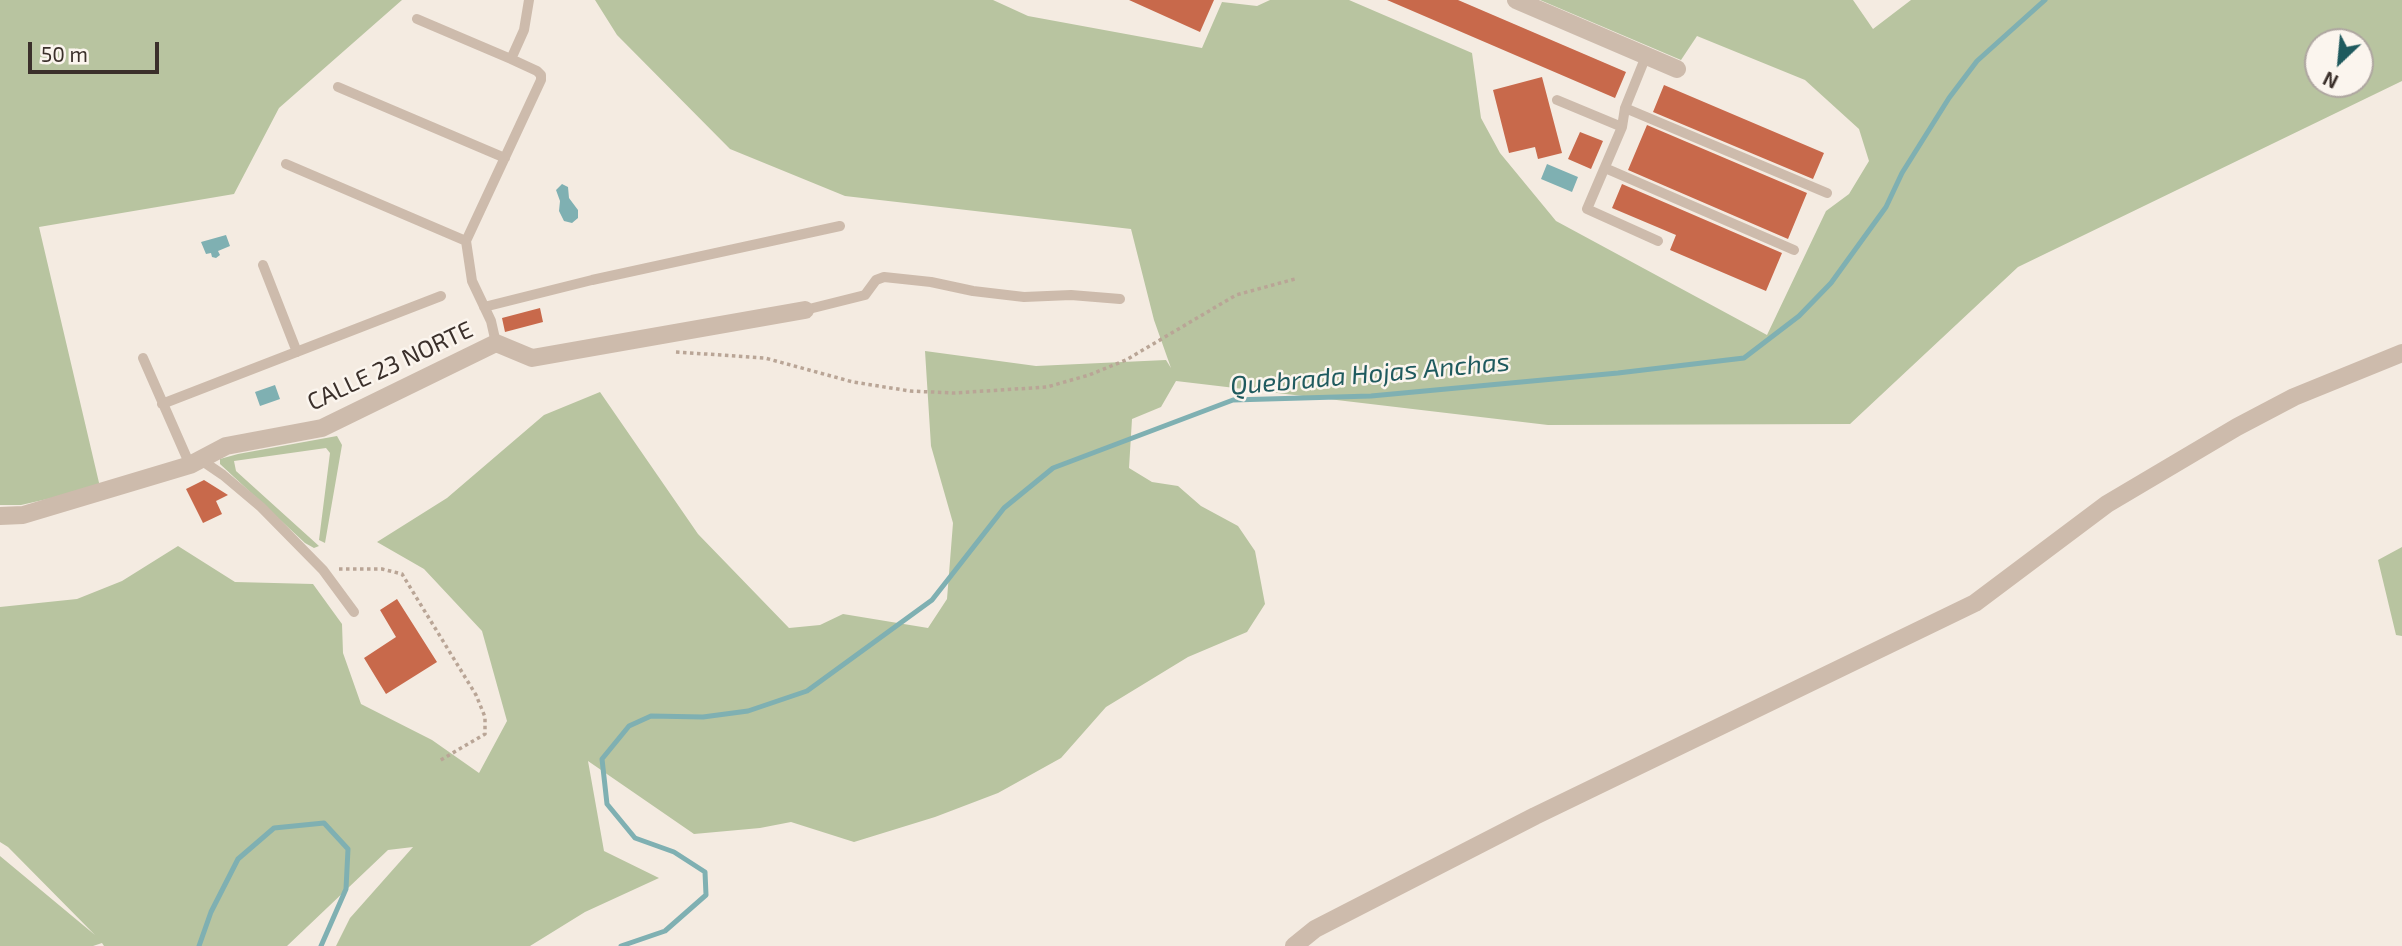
<!DOCTYPE html>
<html>
<head>
<meta charset="utf-8">
<style>
	body { margin:0 }
	#map { position:relative; width:2402px; height:946px; overflow:hidden; background:#f4ebe1; font-family:"Exo 2",sans-serif }
	canvas { display:block }
	.north { position:absolute; left:2304px; top:28px; width:70px; height:70px; box-sizing:border-box; background:#fbf5ee; border:2px solid #aea6a0; border-radius:50%; rotate:206deg; font-size:19px; font-weight:700; line-height:28px; text-align:center; color:#3b302b }
	.north::after { content:''; display:block; margin:auto; width:24px; height:32px; background:#1f5a5e; clip-path:polygon(50% 0,100% 100%,50% 72%,0 100%) }
	.scale { position:absolute; left:28px; top:42px; width:131px; height:32px; box-sizing:border-box; border:4px solid #3b302b; border-top:0; padding-left:9px; font-size:21px; line-height:24px; white-space:nowrap; color:#3b302b; -webkit-text-stroke:5px #fbf5ee; paint-order:stroke }
</style>
</head>
<body>
<div id="map">
<canvas width="2402" height="946"></canvas>
<div class="north">N</div>
<div class="scale">50 m</div>
</div>
<script>
const c = document.querySelector('canvas').getContext('2d');
c.lineJoin = 'round';
function fill(path, color) {
  c.fillStyle = color;
  c.fill(path, 'evenodd');
}
function poly(rows) {
  const path = new Path2D();
  for (const r of rows) {
    path.moveTo(r[0], r[1]);
    for (let i = 2; i < r.length; i += 2) path.lineTo(r[i], r[i + 1]);
  }
  return path;
}
function stroke(path, color, width, dash) {
  c.strokeStyle = color;
  c.lineWidth = width;
  c.lineCap = dash ? 'butt' : 'round';
  c.setLineDash(dash || []);
  c.stroke(path);
}
function write(font, color, halo, rows, align = 'center') {
  c.font = font + ' "Exo 2",sans-serif';
  c.lineWidth = 5;
  c.setLineDash([]);
  c.textBaseline = 'middle';
  c.strokeStyle = halo;
  c.fillStyle = color;
  for (const [text, x, y, turn = 0] of rows) {
    c.save();
    c.translate(x, y);
    c.rotate((+turn || 0) * Math.PI / 180);
    c.textAlign = isNaN(turn) ? turn : align;
    if (halo) c.strokeText(text, 0, 0);
    c.fillText(text, 0, 0);
    c.restore();
  }
}
const green = poly([
	[0,0,402,0,279,108,234,194,39,227,100,487,21,505,0,505],
	[595,0,993,0,1028,16,1202,48,1222,2,1257,6,1270,0,1349,0,1472,53,1481,118,1500,153,1556,221,1767,335,1826,211,1849,194,1869,161,1859,129,1805,80,1697,36,1681,60,1540,0,1853,0,1873,29,1911,0,2402,0,2402,81,2018,267,1850,424,1548,425,1176,381,1161,407,1132,419,1129,468,1152,482,1178,486,1201,506,1238,526,1255,551,1265,604,1247,632,1188,657,1106,707,1061,758,998,793,935,817,854,842,791,822,760,828,694,834,588,761,604,851,659,878,585,912,530,946,336,946,350,918,413,847,388,850,287,946,104,946,102,943,93,946,0,946,0,856,95,935,8,847,0,842,0,607,77,599,122,581,178,546,235,582,313,584,342,624,343,653,361,704,432,740,479,773,507,721,482,631,424,569,377,542,447,498,544,415,600,392,698,534,789,628,820,625,843,614,928,628,947,599,953,523,931,446,925,351,1036,366,1166,360,1171,368,1154,320,1131,229,845,196,730,149,617,35],
	[2318,42,2360,42,2360,84,2318,84],
	[337,436,342,445,325,543,319,540,330,453,326,448,234,461,236,471,319,546,314,548,305,543,220,464,220,459,238,454],
	[2402,547,2402,636,2396,635,2378,560]
]);
const water = poly([
	[1547,164,1578,177,1572,192,1541,179],
	[562,184,568,187,569,198,578,210,578,218,572,223,564,221,559,211,560,201,556,190],
	[226,235,230,246,218,251,220,255,216,258,212,257,211,253,206,254,201,242],
	[275,385,280,399,260,406,255,392]
]);
const stream = poly([
	[199,946,211,912,238,859,274,828,324,823,348,849,346,889,321,946],
	[621,946,665,931,706,895,705,872,674,852,635,838,607,804,602,759,629,726,651,716,703,717,748,711,807,691,932,600,1004,508,1053,468,1233,400,1371,396,1618,373,1744,358,1799,316,1831,283,1886,207,1902,173,1949,98,1977,61,2045,0]
]);
const building = poly([
	[1129,0,1214,0,1200,32],
	[1387,0,1458,0,1626,72,1615,98],
	[1542,77,1562,153,1538,159,1535,147,1509,153,1493,90],
	[1664,85,1824,153,1813,179,1653,112],
	[1647,125,1807,193,1788,239,1628,170],
	[1580,132,1603,141,1591,169,1568,159],
	[1622,184,1782,253,1766,291,1670,250,1676,235,1612,208],
	[540,308,543,322,505,332,502,318],
	[204,480,228,495,216,501,222,514,203,523,186,489],
	[397,599,437,662,386,694,364,658,396,637,380,610]
]);
const path = poly([
	[676,352,765,358,853,382,910,391,954,393,1047,387,1089,375,1126,360,1236,295,1295,279],
	[339,569,382,569,402,574,476,695,485,717,485,734,439,761]
]);
const service = poly([
	[417,19,511,59,537,71,541,75,541,80,466,241,472,281,491,321,496,343],
	[1646,56,1625,108,1622,127,1587,209,1658,241],
	[511,59,524,30,529,0],
	[338,87,505,158],
	[1557,100,1622,127],
	[1625,108,1827,193],
	[286,164,466,241],
	[1605,168,1794,250],
	[263,265,297,352],
	[484,307,592,280,840,226],
	[805,310,865,295,876,280,884,277,931,282,973,291,1024,297,1071,295,1120,299],
	[143,358,190,465],
	[162,404,441,296],
	[201,460,223,475,261,507,323,570,354,612]
]);
const minor = poly([
	[1516,0,1677,69],
	[0,516,23,515,190,465,226,446,322,428,496,343,532,358,805,310],
	[1294,946,1315,929,1535,816,1975,603,2107,504,2237,427,2294,397,2402,353]
]);
const streetNames = [
	["CALLE 23 NORTE",390,366,-25]
];
const waterNames = [
	["Quebrada Hojas Anchas",1370,374,-5]
];
fill(green, '#b8c4a0');
fill(water, '#7fb0b2');
stroke(stream, '#7fb0b2', 5);
fill(building, '#c8694b');
stroke(path, '#b9a596', 3.5, [3.5, 3.5]);
stroke(service, '#cdbbac', 10);
stroke(minor, '#cdbbac', 18);
write('24px', '#3b302b', '#fbf5ee', streetNames);
write('italic 26px', '#1f5a5e', '#fbf5ee', waterNames);
</script>
</body>
</html>
